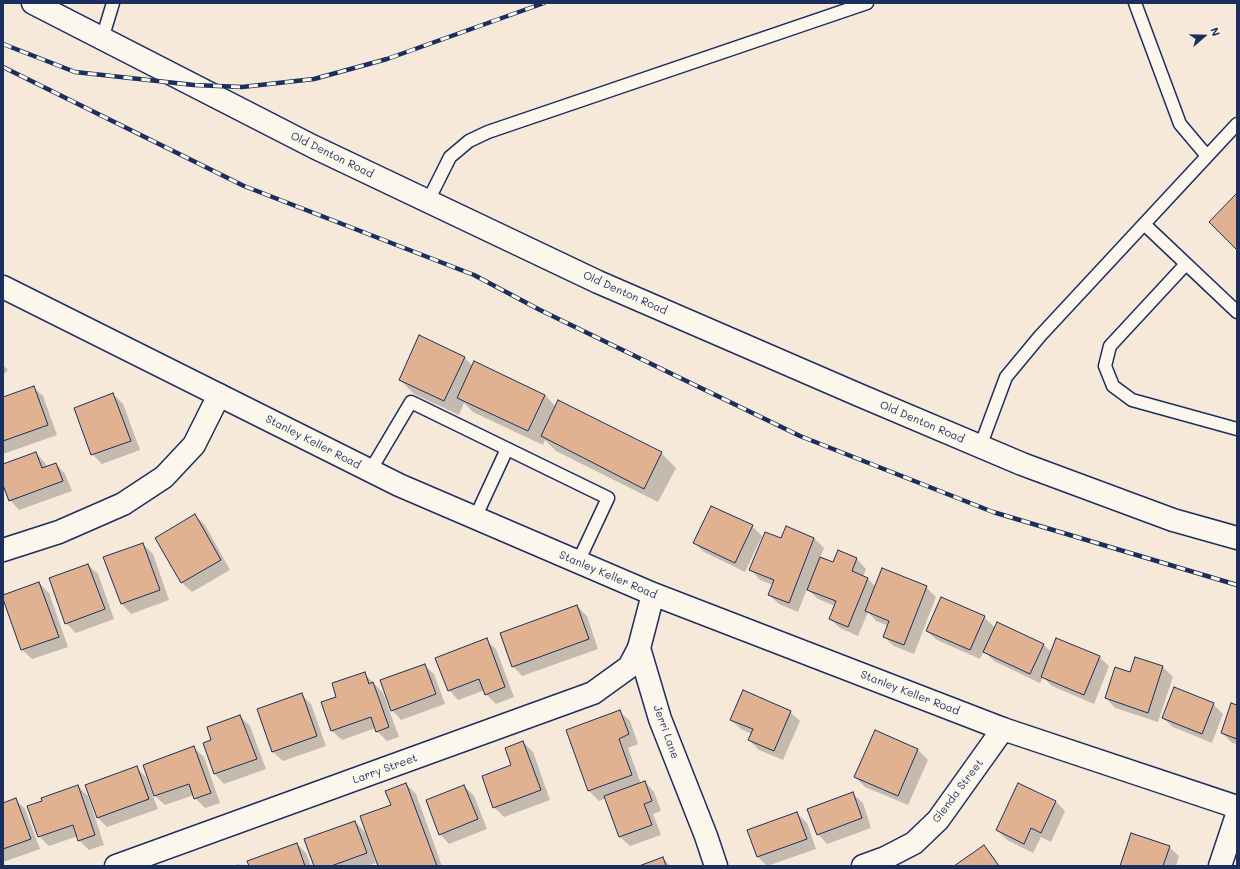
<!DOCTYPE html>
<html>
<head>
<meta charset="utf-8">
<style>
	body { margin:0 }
	#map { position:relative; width:1240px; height:869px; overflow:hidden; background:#f6e9da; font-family:Mali,sans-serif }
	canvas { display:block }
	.frame { position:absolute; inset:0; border:4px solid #1b2f5e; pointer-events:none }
	.north { position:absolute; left:1184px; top:16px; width:40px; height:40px; -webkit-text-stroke:3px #fbf7ec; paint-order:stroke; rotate:70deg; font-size:11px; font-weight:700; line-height:16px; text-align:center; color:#1b2f5e }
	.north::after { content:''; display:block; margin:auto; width:14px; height:18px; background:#1b2f5e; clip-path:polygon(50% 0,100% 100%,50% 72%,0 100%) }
</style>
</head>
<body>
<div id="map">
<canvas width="1240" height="869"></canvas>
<div class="frame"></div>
<div class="north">N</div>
</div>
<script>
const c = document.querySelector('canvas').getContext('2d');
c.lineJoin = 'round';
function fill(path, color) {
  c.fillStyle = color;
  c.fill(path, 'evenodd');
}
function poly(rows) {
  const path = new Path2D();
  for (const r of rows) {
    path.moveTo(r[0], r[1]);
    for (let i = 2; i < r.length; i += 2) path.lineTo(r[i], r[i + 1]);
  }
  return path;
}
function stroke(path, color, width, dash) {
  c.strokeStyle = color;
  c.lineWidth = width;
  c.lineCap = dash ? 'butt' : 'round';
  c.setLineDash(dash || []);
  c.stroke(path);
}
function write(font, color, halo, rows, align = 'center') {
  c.font = font + ' Mali,sans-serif';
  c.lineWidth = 3.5;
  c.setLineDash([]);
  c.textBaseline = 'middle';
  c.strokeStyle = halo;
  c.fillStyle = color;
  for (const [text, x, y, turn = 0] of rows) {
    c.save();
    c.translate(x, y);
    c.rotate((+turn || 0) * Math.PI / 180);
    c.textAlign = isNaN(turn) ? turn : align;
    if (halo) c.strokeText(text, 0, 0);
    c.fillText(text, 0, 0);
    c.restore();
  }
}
const shadow = poly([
	[464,357,473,366,545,395,556,407,661,453,676,468,658,502,556,451,545,440,543,445,473,412,464,403,459,415,414,394,400,380],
	[3,365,8,370,3,375],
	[33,387,43,396,57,435,3,454,3,398],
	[113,394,123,404,140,450,102,464,92,454],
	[36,453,45,463,47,467,56,464,65,474,72,491,19,510,10,500,3,482,3,465],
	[195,516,205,525,230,570,192,592,182,583,156,538],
	[752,526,762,536,745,572,704,552,695,543],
	[787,527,814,538,824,548,820,558,834,564,839,552,857,559,866,569,863,577,868,579,876,587,926,587,936,597,914,654,894,646,884,637,889,626,876,621,868,612,858,636,840,628,830,619,835,606,818,599,807,589,798,612,779,604,769,595,773,585,760,580,751,570,782,540],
	[143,544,153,554,169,600,131,614,122,604,105,558],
	[88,565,98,574,114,619,76,633,66,623],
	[39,583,49,593,68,647,32,659,22,650,3,596],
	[577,606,587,616,598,649,522,676,513,666],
	[984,617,995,628,997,623,1044,645,1052,653,1099,657,1109,666,1094,704,1052,686,1043,677,1040,683,994,661,984,651,980,659,937,640,927,631],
	[486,640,496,649,514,697,496,704,486,694,485,690,458,700,449,690],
	[1136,658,1163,667,1173,677,1158,722,1115,708,1106,698,1130,674],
	[424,665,434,674,445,704,401,720,392,710],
	[364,673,383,693,399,737,387,741,377,731,376,728,342,740,332,731,338,697],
	[301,694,311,704,326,746,283,761,273,752,258,710],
	[1213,704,1223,714,1212,743,1173,727,1163,718],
	[1237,706,1237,744,1232,743,1222,733],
	[620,712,630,721,638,744,628,748,641,784,645,782,654,792,661,811,653,814,661,835,630,846,620,837,606,798,599,801,589,791,567,731],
	[790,712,800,721,783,760,759,750,749,740,752,734,741,729,731,720],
	[240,716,250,726,266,769,224,784,215,774,204,744,213,741],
	[875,731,918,750,928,760,908,805,865,787,855,777],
	[523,742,533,752,550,800,504,817,494,807],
	[194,748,204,757,220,803,205,808,195,798,194,795,165,805,155,796,144,766],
	[136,767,146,777,158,809,107,827,97,817],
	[406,784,416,794,442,866,380,866,392,806],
	[1018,784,1056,802,1065,811,1051,842,1041,837,1033,853,1007,840,997,830],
	[78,786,88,796,104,845,89,850,79,840,78,836,49,846,39,836],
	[464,786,474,796,487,829,449,844,440,834],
	[853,794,863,803,871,828,827,844,818,834],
	[15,799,25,809,40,849,3,862,3,804],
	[797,813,807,823,816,849,767,866,758,857,749,831],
	[355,822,365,832,376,863,367,866,315,866],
	[297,844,306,853,311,866,250,866],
	[984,846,993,856,1000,866,956,866],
	[1169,847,1179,856,1176,866,1121,866],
	[663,858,670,866,642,866],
	[238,864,241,866,232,866]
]);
const building = poly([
	[1237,193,1237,250,1209,222,1237,193],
	[419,335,465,357,444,401,399,380,419,335],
	[474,361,545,395,528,431,457,398,474,361],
	[34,386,48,425,3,441,3,397,34,386],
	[113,393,131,441,91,455,74,408,113,393],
	[558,400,662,452,644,489,541,436,558,400],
	[36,452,42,468,56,463,63,481,9,501,3,485,3,464,36,452],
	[711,506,753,525,735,563,693,543,711,506],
	[195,514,221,560,181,583,155,538,195,514],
	[786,526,814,538,789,603,768,595,774,580,749,570,765,532,781,538,786,526],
	[143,543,160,590,121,604,103,557,143,543],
	[838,550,857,558,852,571,868,578,848,627,829,619,836,601,807,590,820,557,833,562,838,550],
	[88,564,105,609,65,624,49,578,88,564],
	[882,568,927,586,904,645,883,637,889,621,865,611,882,568],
	[39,582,59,637,21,650,3,599,3,595,39,582],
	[941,597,985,616,970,650,926,631,941,597],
	[577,605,589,639,512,667,500,633,577,605],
	[997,622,1044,644,1030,674,983,652,997,622],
	[487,638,505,687,485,695,479,679,448,691,435,658,487,638],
	[1056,638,1100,656,1084,695,1041,677,1056,638],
	[1135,657,1163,666,1148,713,1105,698,1115,667,1130,672,1135,657],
	[425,664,436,694,391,711,380,680,425,664],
	[365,672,369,684,373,682,389,727,376,732,371,717,331,731,321,702,336,697,332,683,365,672],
	[1174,687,1214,703,1202,734,1162,718,1174,687],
	[743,690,791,711,774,751,748,740,753,729,730,720,743,690],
	[302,693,317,736,272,752,257,709,302,693],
	[1231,703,1237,705,1237,739,1221,733,1231,703],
	[620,710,629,734,619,739,632,775,588,791,566,730,620,710],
	[240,715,257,759,214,774,203,743,211,740,207,727,240,715],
	[875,730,918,749,898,796,854,777,875,730],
	[523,741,541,790,493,808,482,776,511,765,505,748,523,741],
	[194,746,211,793,194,799,189,784,154,796,143,765,194,746],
	[137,766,149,799,97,818,85,785,137,766],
	[645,781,652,801,644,804,652,825,619,837,604,796,645,781],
	[406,783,437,866,378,866,360,816,391,805,385,791,406,783],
	[1018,783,1056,801,1041,833,1031,828,1024,844,996,830,1018,783],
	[78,785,95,835,78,841,73,825,38,837,27,806,42,801,41,798,78,785],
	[464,785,478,819,439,835,426,800,464,785],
	[853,792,862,818,817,835,807,809,853,792],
	[16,798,31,839,3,849,3,803,16,798],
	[797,812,807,839,757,857,747,830,797,812],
	[355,821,367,853,331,866,314,866,304,839,355,821],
	[1131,833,1170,846,1163,866,1120,866,1131,833],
	[297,843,305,866,249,866,247,861,297,843],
	[984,845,999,866,954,866,984,845],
	[663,857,666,866,639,866,663,857]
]);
const lane = poly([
	[1135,3,1180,124,1207,156],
	[102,39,113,3],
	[428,201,450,157,469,141,488,132,867,3],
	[1144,224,1237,312],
	[1186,264,1110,346,1105,366,1113,386,1132,400,1237,429],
	[980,447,1006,377,1040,336,1237,124],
	[370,471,411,402,608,498,578,562],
	[475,518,507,449]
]);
const street = poly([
	[33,3,314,147,598,282,859,395,1022,464,1173,520,1237,538],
	[3,550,59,532,123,504,164,477,194,445,219,395],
	[116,866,593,693,629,667,639,648],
	[863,866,885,858,914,843,938,820,1003,729],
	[1220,866,1237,815]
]);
const secondary = poly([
	[3,287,399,485,653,594,1003,729,1237,807],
	[653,594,639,648,660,719,706,836,716,866]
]);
const rail = poly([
	[3,44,75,72,194,85,242,87,314,79,387,59,544,3],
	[3,67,244,186,474,275,540,310,800,436,993,512,1237,585]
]);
const streetNames = [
	["Old Denton Road",332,155,26],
	["Old Denton Road",625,293,24],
	["Old Denton Road",922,422,23],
	["Stanley Keller Road",313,442,27],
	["Stanley Keller Road",608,575,23],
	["Stanley Keller Road",910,693,21],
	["Jerri Lane",666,732,70],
	["Larry Street",385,769,-20],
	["Glenda Street",958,791,-53]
];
fill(shadow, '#0003');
fill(building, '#e0b291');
stroke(building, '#1b2f5e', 1);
stroke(lane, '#1b2f5e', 15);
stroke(street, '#1b2f5e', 25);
stroke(secondary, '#1b2f5e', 25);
stroke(lane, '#fbf7ec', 12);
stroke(street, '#fbf7ec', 22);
stroke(secondary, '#fbf7ec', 22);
stroke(rail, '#1b2f5e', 4.5);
stroke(rail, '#fbf7ec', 3, [9]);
write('11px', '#1b2f5e', '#fbf7ec', streetNames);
</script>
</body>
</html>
